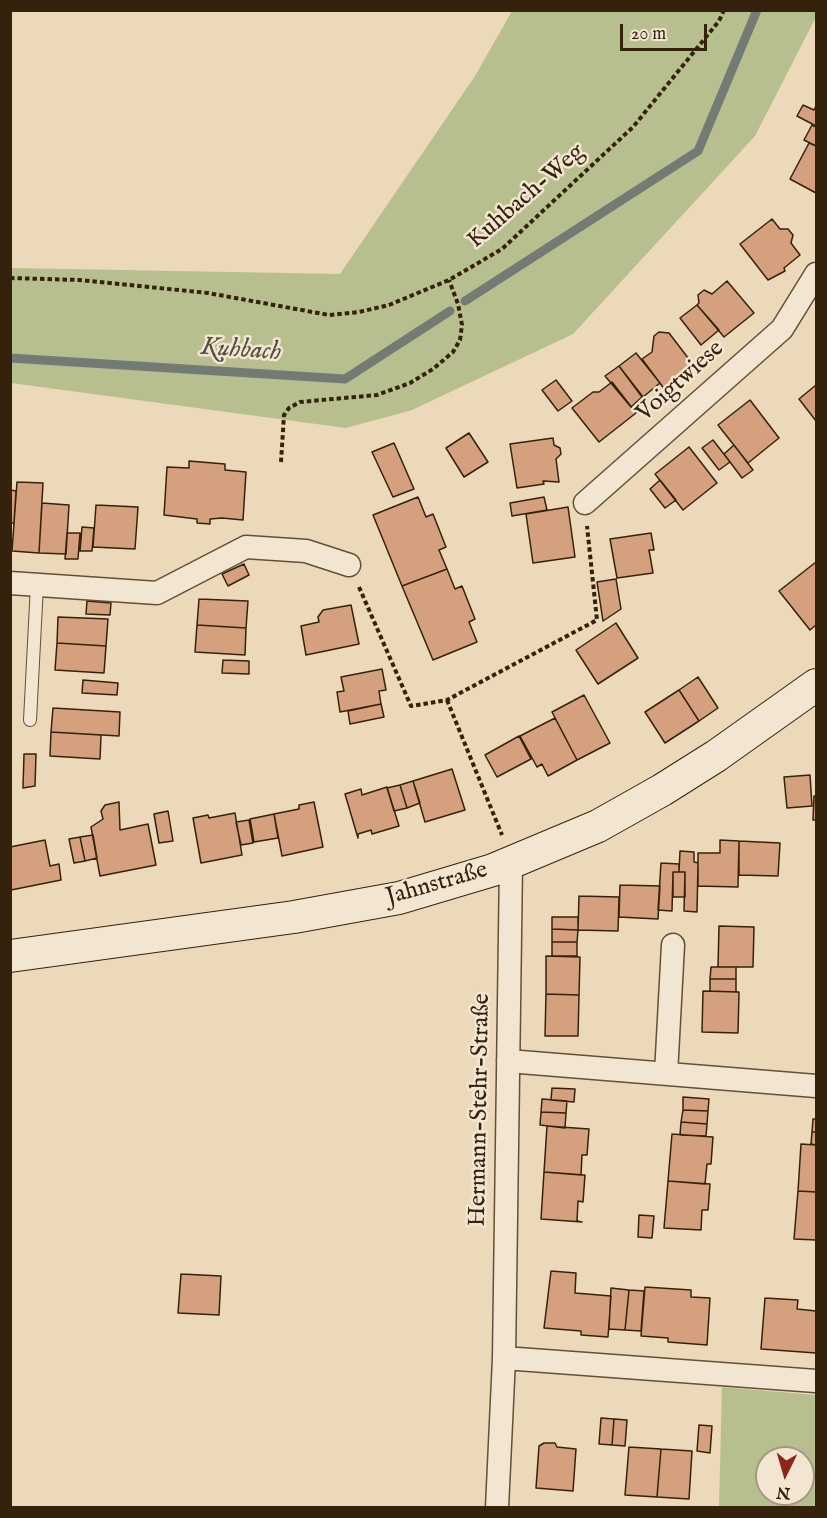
<!DOCTYPE html>
<html>
<head>
<meta charset="utf-8">
<style>
	body { margin:0 }
	#map { position:relative; width:827px; height:1518px; overflow:hidden; background:#ebd9b9; font-family:"IM FELL English",serif }
	canvas { display:block }
	.frame { position:absolute; inset:0; border:12px solid #35220c; pointer-events:none }
	.north { position:absolute; left:755px; top:1446px; width:60px; height:60px; box-sizing:border-box; background:#f2e6d2; border:2px solid #a69883; border-radius:50%; rotate:185deg; font-size:16px; font-weight:700; line-height:24px; text-align:center; color:#35220c }
	.north::after { content:''; display:block; margin:auto; width:21px; height:27px; background:#8f2418; clip-path:polygon(50% 0,100% 100%,50% 72%,0 100%) }
	.scale { position:absolute; left:620px; top:24px; width:87px; height:27px; box-sizing:border-box; border:3px solid #35220c; border-top:0; padding-left:8px; font-size:18px; line-height:21px; white-space:nowrap; color:#35220c; -webkit-text-stroke:4px #f2e6d2; paint-order:stroke }
</style>
</head>
<body>
<div id="map">
<canvas width="827" height="1518"></canvas>
<div class="frame"></div>
<div class="north">N</div>
<div class="scale">20 m</div>
</div>
<script>
const c = document.querySelector('canvas').getContext('2d');
c.lineJoin = 'round';
function fill(path, color) {
  c.fillStyle = color;
  c.fill(path, 'evenodd');
}
function poly(rows) {
  const path = new Path2D();
  for (const r of rows) {
    path.moveTo(r[0], r[1]);
    for (let i = 2; i < r.length; i += 2) path.lineTo(r[i], r[i + 1]);
  }
  return path;
}
function stroke(path, color, width, dash) {
  c.strokeStyle = color;
  c.lineWidth = width;
  c.lineCap = dash ? 'butt' : 'round';
  c.setLineDash(dash || []);
  c.stroke(path);
}
function write(font, color, halo, rows, align = 'center') {
  c.font = font + ' "IM FELL English",serif';
  c.lineWidth = 5;
  c.setLineDash([]);
  c.textBaseline = 'middle';
  c.strokeStyle = halo;
  c.fillStyle = color;
  for (const [text, x, y, turn = 0] of rows) {
    c.save();
    c.translate(x, y);
    c.rotate((+turn || 0) * Math.PI / 180);
    c.textAlign = isNaN(turn) ? turn : align;
    if (halo) c.strokeText(text, 0, 0);
    c.fillText(text, 0, 0);
    c.restore();
  }
}
const green = poly([
	[512,11,816,10,816,17,755,136,573,334,412,410,346,428,11,383,11,268,340,274,475,76],
	[722,1387,816,1395,816,1507,719,1507],
	[767,1458,803,1458,803,1494,767,1494]
]);
const stream = poly([
	[465,301,698,151,757,10],
	[10,358,345,379,450,311]
]);
const building = poly([
	[803,105,814,110,816,106,816,126,797,116,803,105],
	[812,125,816,127,816,146,804,140,812,125],
	[809,143,816,146,816,193,790,179,809,143],
	[772,219,780,229,788,229,793,235,791,243,800,255,784,268,785,271,768,280,740,244,772,219],
	[727,281,754,313,724,337,697,305,699,303,698,295,704,290,712,294,727,281],
	[697,305,719,330,701,345,680,318,697,305],
	[659,332,669,333,695,367,665,390,642,359,652,352,654,336,659,332],
	[636,353,660,383,643,397,619,366,636,353],
	[619,366,642,397,631,407,605,376,619,366],
	[556,380,572,401,558,411,542,390,556,380],
	[612,382,636,413,599,442,572,408,593,392,599,392,612,382],
	[816,385,816,421,799,399,816,385],
	[750,400,779,438,748,463,718,425,750,400],
	[469,433,488,462,464,477,446,448,469,433],
	[553,438,554,445,560,448,561,454,556,459,559,482,543,481,544,484,517,488,510,444,553,438],
	[713,440,730,462,719,470,702,448,713,440],
	[394,443,414,489,393,497,372,452,394,443],
	[734,445,753,470,742,478,724,454,734,445],
	[689,447,717,483,683,510,655,474,689,447],
	[189,461,225,464,225,470,246,472,243,520,222,518,210,519,210,524,197,523,197,519,164,515,167,467,189,468,189,461],
	[660,480,676,500,665,508,650,489,660,480],
	[17,482,43,483,39,553,12,551,17,482],
	[10,490,16,491,14,523,10,523,10,490],
	[418,497,426,517,433,514,446,547,439,550,447,569,402,586,373,515,418,497],
	[544,497,547,510,512,516,510,503,544,497],
	[42,503,69,505,66,554,39,553,42,503],
	[96,505,138,507,135,549,93,547,96,505],
	[568,507,575,557,533,563,526,514,568,507],
	[82,527,94,528,92,551,80,551,82,527],
	[67,533,80,533,78,559,65,559,67,533],
	[651,533,654,550,649,550,653,573,617,578,610,539,651,533],
	[816,562,816,625,810,630,779,591,816,562],
	[244,564,249,575,228,586,222,574,244,564],
	[447,569,455,589,462,586,475,619,469,622,477,642,433,660,402,586,447,569],
	[616,579,621,609,603,621,597,582,616,579],
	[199,599,248,601,246,628,197,625,199,599],
	[87,601,111,603,110,615,86,614,87,601],
	[351,605,359,644,306,655,301,626,319,622,318,617,323,610,351,605],
	[58,617,108,619,106,646,57,643,58,617],
	[616,623,638,658,598,684,576,650,616,623],
	[197,625,246,628,245,655,195,652,197,625],
	[57,643,106,646,104,673,55,670,57,643],
	[223,660,249,661,249,674,222,673,223,660],
	[382,669,386,690,379,691,381,704,340,712,337,692,344,691,341,677,382,669],
	[698,677,718,708,699,721,679,690,698,677],
	[83,680,118,683,117,695,82,693,83,680],
	[679,690,699,721,665,743,645,712,679,690],
	[584,695,610,743,577,760,552,712,584,695],
	[381,704,384,717,350,724,348,711,381,704],
	[53,708,120,712,119,736,51,732,53,708],
	[555,718,577,760,548,776,542,764,537,767,520,736,555,718],
	[51,732,101,735,100,759,50,756,51,732],
	[519,736,531,759,497,777,485,755,519,736],
	[24,754,36,754,35,786,23,788,24,754],
	[452,769,465,810,425,822,413,781,452,769],
	[810,775,812,806,787,808,784,777,810,775],
	[413,781,420,803,407,808,400,785,413,781],
	[400,785,407,808,394,811,387,788,400,785],
	[387,787,399,826,372,834,371,830,358,834,358,838,345,794,361,789,362,795,387,787],
	[814,796,816,796,816,820,813,820,814,796],
	[119,802,120,830,148,824,156,865,100,876,91,827,103,819,101,811,105,805,119,802],
	[314,802,323,847,282,856,274,814,299,809,299,805,314,802],
	[168,811,173,841,159,843,154,814,168,811],
	[235,813,242,855,201,863,193,818,208,815,209,818,235,813],
	[274,814,278,838,254,842,250,819,274,814],
	[249,820,253,843,241,845,236,822,249,820],
	[93,835,97,858,85,861,80,837,93,835],
	[80,837,85,861,74,863,69,839,80,837],
	[45,840,50,866,59,864,61,880,11,890,10,847,45,840],
	[720,840,739,841,738,887,698,886,698,853,720,853,720,840],
	[739,841,780,843,778,876,739,875,739,841],
	[680,851,694,852,694,862,698,863,697,912,684,911,685,872,679,872,680,851],
	[661,863,679,864,679,872,673,872,672,911,658,910,661,863],
	[673,872,685,872,685,897,673,897,673,872],
	[620,885,660,886,658,919,619,917,620,885],
	[579,896,619,897,618,931,578,930,579,896],
	[552,917,578,917,578,930,552,929,552,917],
	[719,926,754,927,753,967,718,967,719,926],
	[552,929,578,930,577,942,552,942,552,929],
	[552,942,577,942,577,956,552,956,552,942],
	[546,956,580,957,579,995,546,994,546,956],
	[711,967,736,967,736,979,710,979,711,967],
	[710,979,736,979,736,992,710,991,710,979],
	[703,991,739,992,738,1033,702,1032,703,991],
	[546,994,579,995,578,1036,545,1036,546,994],
	[552,1088,575,1089,574,1102,551,1100,552,1088],
	[683,1097,709,1099,708,1111,683,1110,683,1097],
	[542,1099,567,1101,566,1113,541,1112,542,1099],
	[683,1110,708,1111,707,1124,681,1122,683,1110],
	[541,1112,566,1113,565,1128,540,1125,541,1112],
	[813,1119,816,1119,816,1132,812,1132,813,1119],
	[681,1122,707,1124,706,1136,680,1135,681,1122],
	[547,1126,589,1129,587,1155,582,1155,581,1175,544,1172,547,1126],
	[812,1132,816,1132,816,1145,811,1144,812,1132],
	[672,1134,713,1137,711,1164,707,1164,705,1184,668,1181,672,1134],
	[801,1144,816,1145,816,1192,798,1191,801,1144],
	[544,1172,585,1175,583,1202,578,1201,577,1221,582,1222,541,1219,544,1172],
	[668,1181,710,1184,708,1210,702,1210,701,1230,664,1228,668,1181],
	[798,1191,816,1192,816,1240,794,1239,798,1191],
	[639,1215,654,1216,652,1238,638,1237,639,1215],
	[551,1271,576,1273,575,1293,611,1296,608,1337,581,1335,581,1331,544,1328,551,1271],
	[181,1274,221,1276,219,1315,178,1313,181,1274],
	[645,1287,691,1290,691,1297,710,1298,707,1345,668,1342,668,1338,641,1336,645,1287],
	[611,1288,629,1290,625,1330,609,1329,611,1288],
	[629,1290,644,1291,641,1331,625,1330,629,1290],
	[765,1298,798,1300,797,1309,816,1311,816,1353,761,1349,765,1298],
	[601,1418,614,1419,612,1445,599,1444,601,1418],
	[614,1419,627,1420,625,1446,612,1445,614,1419],
	[699,1425,712,1426,710,1453,697,1451,699,1425],
	[544,1443,555,1443,557,1447,576,1449,573,1491,536,1488,539,1446,544,1443],
	[629,1447,661,1449,657,1497,625,1495,629,1447],
	[661,1449,692,1451,689,1499,657,1497,661,1449]
]);
const path = poly([
	[10,278,79,280,208,293,329,315,359,312,389,305,449,280,502,249,633,127,719,21,724,10],
	[281,462,284,415,289,408,300,402,377,395,410,383,433,369,453,352,460,340,462,325,458,304,449,280],
	[359,587,411,706,447,700,597,620,587,526],
	[447,700,502,835]
]);
const lane = poly([
	[30,720,37,585]
]);
const street = poly([
	[585,503,782,329,816,274],
	[10,583,157,593,246,547,306,551,349,565],
	[508,1061,816,1086],
	[666,1074,673,945],
	[504,1358,816,1381],
	[497,1508,504,1358,511,863]
]);
const secondary = poly([
	[10,956,294,917,399,898,493,870,598,826,662,790,716,756,816,685]
]);
const streetNames = [
	["Kuhbach-Weg",527,197,-41],
	["Voigtwiese",681,382,-42],
	["Jahnstraße",437,885,-16],
	["Hermann-Stehr-Straße",481,1110,-89]
];
const waterNames = [
	["Kuhbach",241,351,4]
];
fill(green, '#b8bf8e');
stroke(stream, '#747b75', 9);
fill(building, '#d4a07e');
stroke(building, '#35220c', 1.5);
stroke(lane, '#625037', 14);
stroke(street, '#625037', 25);
stroke(secondary, '#35220c', 34);
stroke(path, '#35220c', 4, [4.5, 3]);
stroke(lane, '#f2e6d2', 12);
stroke(street, '#f2e6d2', 22);
stroke(secondary, '#f2e6d2', 32);
write('24px', '#35220c', '#f2e6d2', streetNames);
write('italic 26px', '#544f41', '#f2e6d2', waterNames);
</script>
</body>
</html>
